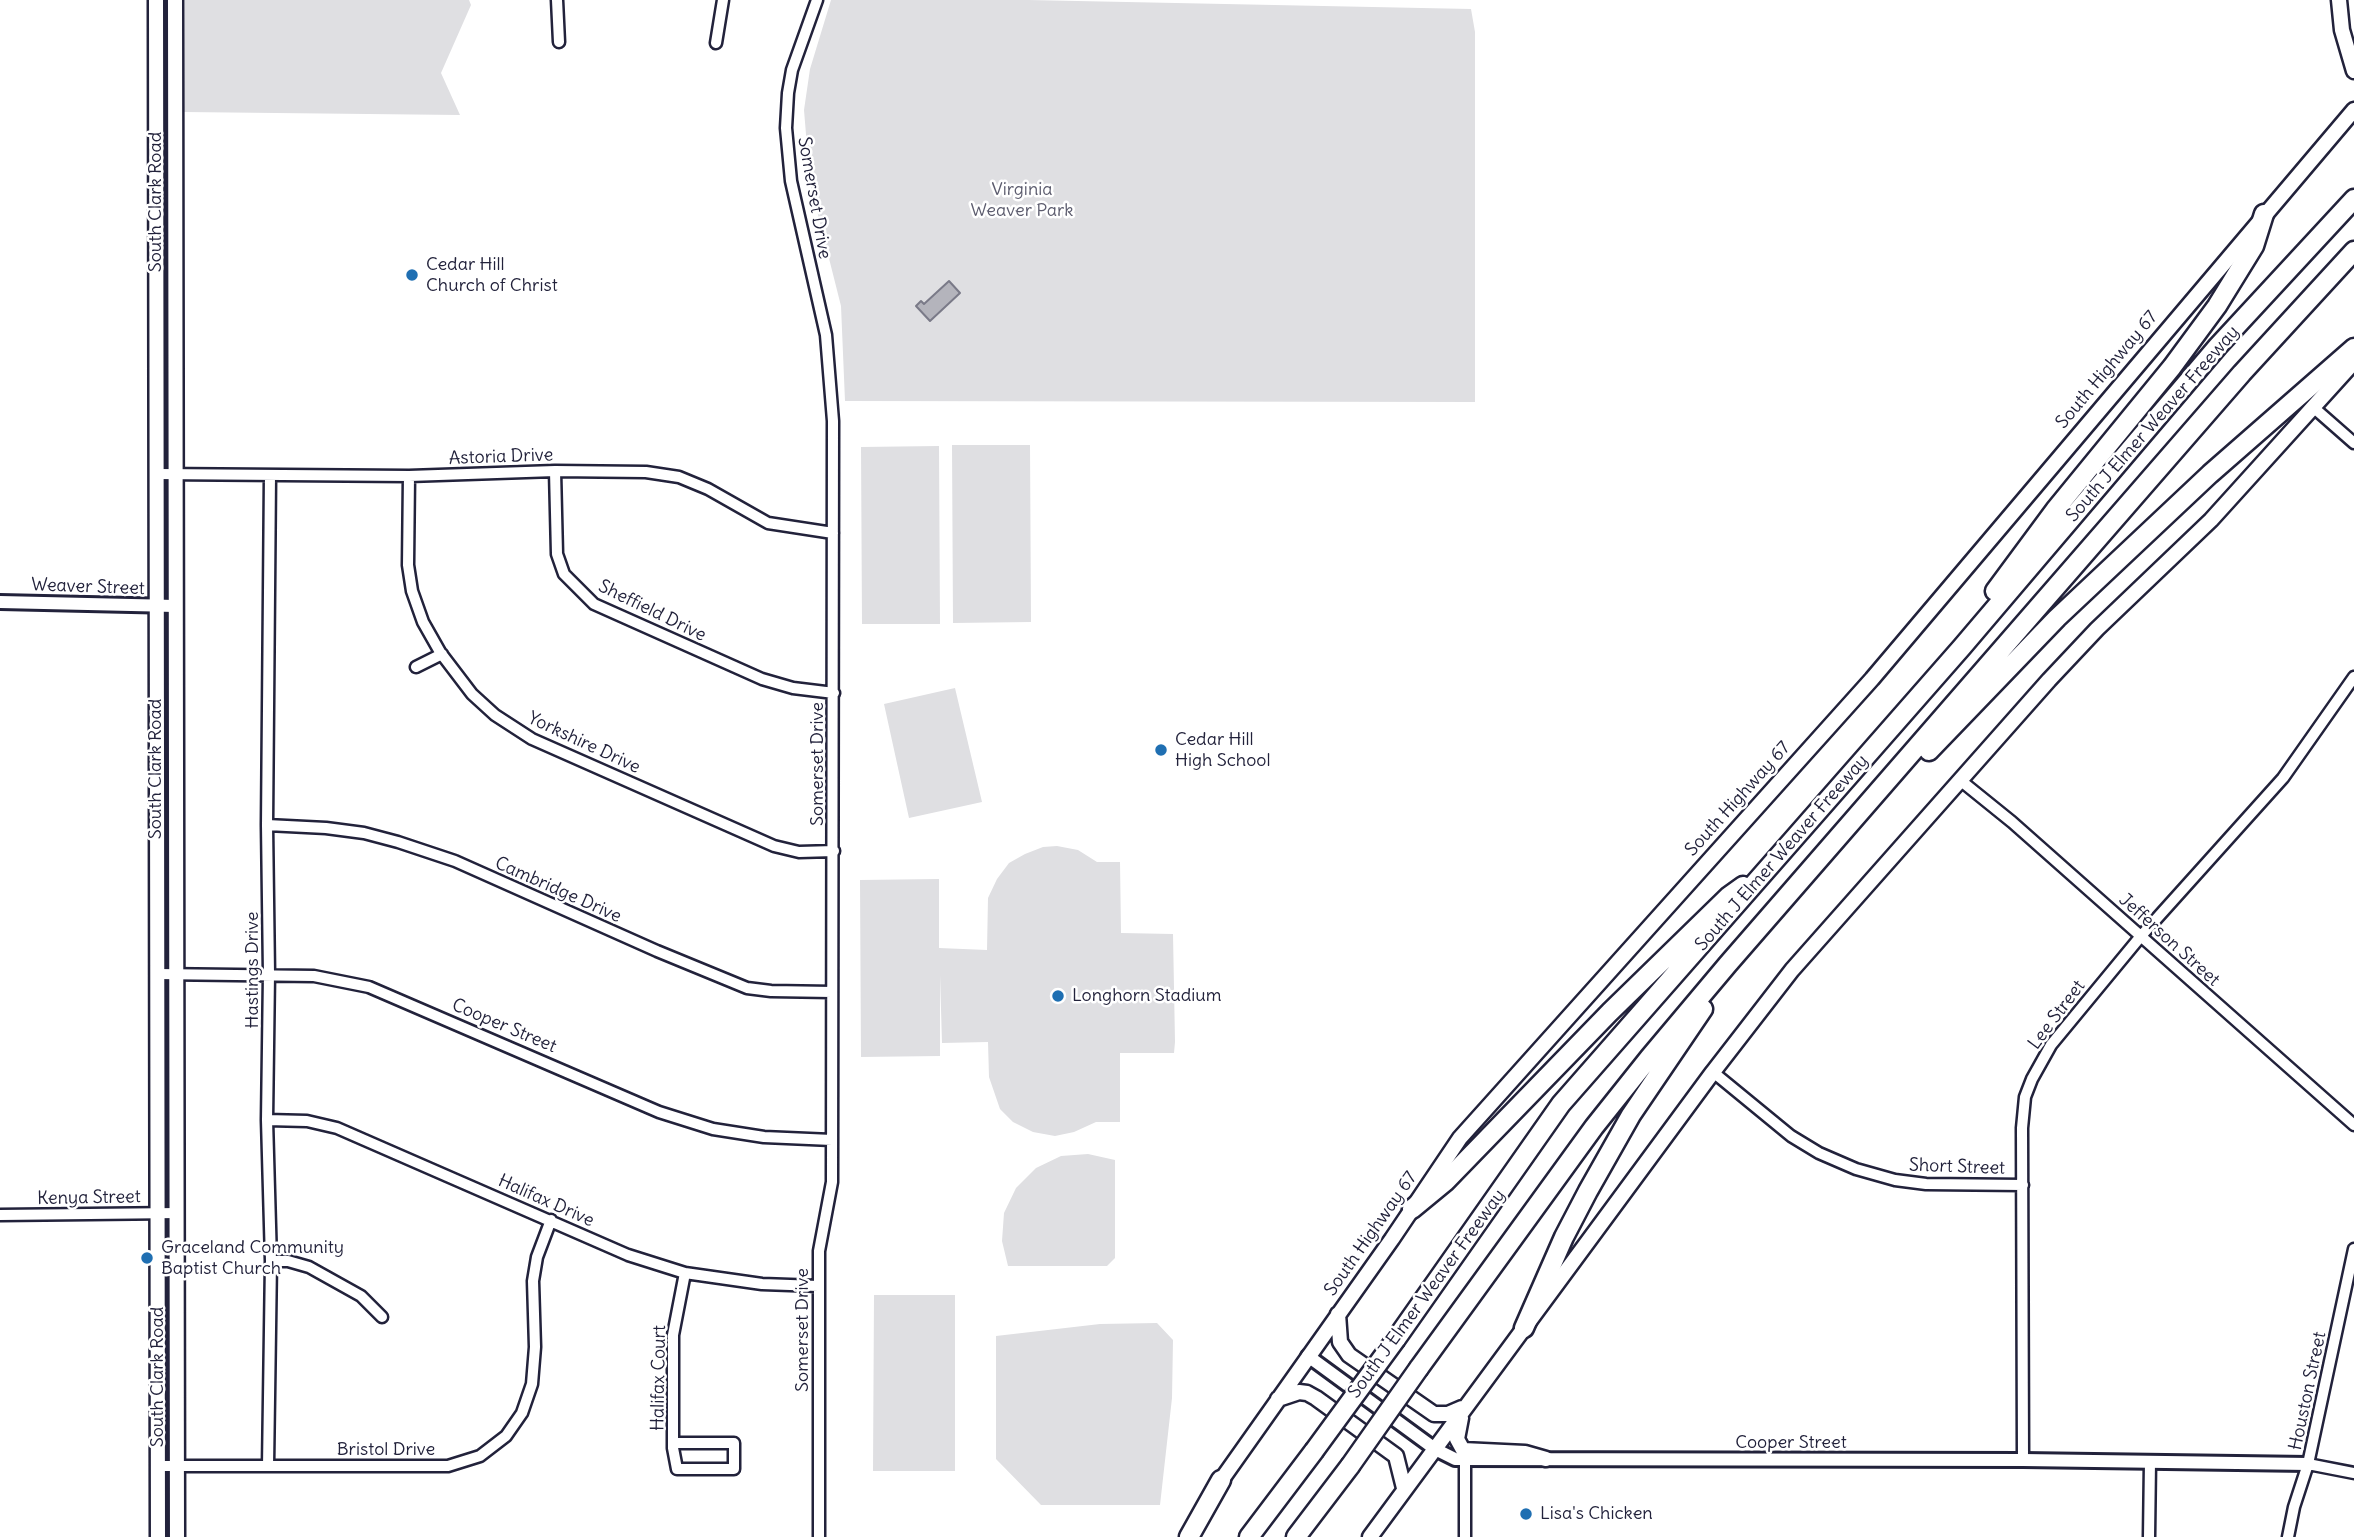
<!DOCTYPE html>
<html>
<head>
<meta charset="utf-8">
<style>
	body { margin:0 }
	canvas { display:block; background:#fff }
</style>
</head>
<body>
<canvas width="2354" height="1537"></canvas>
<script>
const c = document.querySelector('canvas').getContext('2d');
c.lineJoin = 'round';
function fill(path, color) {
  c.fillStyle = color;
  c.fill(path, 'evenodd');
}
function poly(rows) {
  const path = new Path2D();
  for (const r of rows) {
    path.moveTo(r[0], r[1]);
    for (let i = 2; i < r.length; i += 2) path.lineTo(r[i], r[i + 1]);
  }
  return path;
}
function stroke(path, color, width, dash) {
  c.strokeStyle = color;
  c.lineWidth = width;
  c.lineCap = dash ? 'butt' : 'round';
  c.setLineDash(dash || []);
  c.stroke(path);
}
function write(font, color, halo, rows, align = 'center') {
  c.font = font + ' Delius,sans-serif';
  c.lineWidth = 5;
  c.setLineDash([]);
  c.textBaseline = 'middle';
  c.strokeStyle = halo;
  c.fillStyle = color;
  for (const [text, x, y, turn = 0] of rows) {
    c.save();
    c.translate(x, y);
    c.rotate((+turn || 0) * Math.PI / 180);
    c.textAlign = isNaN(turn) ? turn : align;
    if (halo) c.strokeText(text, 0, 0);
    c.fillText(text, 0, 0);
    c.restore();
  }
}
const green = poly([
	[185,0,469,0,471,5,441,73,460,115,184,112],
	[831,0,1028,0,1471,9,1475,32,1475,402,845,401,841,306,810,183,804,110,810,69],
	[952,445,1030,445,1031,622,953,623],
	[939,446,940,624,862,624,861,447],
	[955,688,982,802,909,818,884,704],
	[1057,846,1078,850,1097,862,1120,862,1121,933,1173,934,1175,1042,1174,1053,1120,1053,1120,1122,1096,1122,1074,1132,1055,1136,1033,1132,1013,1122,1000,1109,989,1077,988,1042,942,1043,940,975,940,1056,861,1057,860,880,939,879,939,948,987,950,988,898,997,879,1009,863,1025,854,1043,847],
	[1088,1154,1115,1160,1115,1258,1107,1266,1008,1266,1002,1241,1004,1213,1016,1188,1036,1168,1061,1156],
	[874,1295,955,1295,955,1471,873,1471],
	[1157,1323,1173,1340,1172,1398,1160,1505,1041,1505,996,1459,996,1336,1100,1324]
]);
const water = poly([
	[949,281,960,293,930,321,916,306,921,301,924,304,949,281]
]);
const minor = poly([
	[557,0,559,42],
	[817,0,792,70,788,93,786,128,791,181,826,335,833,421,832,1182,819,1251,819,1537],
	[716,43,723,0],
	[2313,407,2354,443],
	[555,471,557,554,564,574,594,604,762,679,793,688,834,693],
	[157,474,409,476,555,471,646,472,679,477,708,489,768,523,833,533],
	[409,476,408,565,412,591,423,622,440,652,472,694,495,715,532,739,774,846,799,852,834,851],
	[416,667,442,654],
	[1960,780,2012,822,2354,1125],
	[267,825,326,828,364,833,398,842,455,861,657,951,747,988,771,991,832,992],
	[157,974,314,976,369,987,659,1112,713,1129,764,1137,832,1140],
	[1713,1072,1791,1136,1819,1153,1856,1169,1895,1180,1926,1184,2023,1185],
	[267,1120,307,1121,337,1128,628,1255,685,1273,762,1284,818,1286],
	[0,1215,178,1213],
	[271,1261,288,1261,309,1267,361,1296,382,1317],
	[673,1443,734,1443,734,1469,677,1469,673,1448,673,1335,685,1273],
	[2023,1460,2022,1128,2025,1097,2032,1079,2051,1045,2141,936,2283,778,2354,677],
	[2308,1464,2354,1473],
	[158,1466,448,1466,480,1456,506,1436,522,1413,532,1384,535,1347,533,1281,537,1257,551,1220],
	[268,1466,271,1261,267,1120,269,974,267,825,270,475],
	[1465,1537,1465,1460],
	[2149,1537,2150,1462],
	[2288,1537,2294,1507,2308,1464,2354,1249]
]);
const tertiary = poly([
	[0,602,175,606],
	[1308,1356,1435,1449,1455,1459,2023,1460,2308,1464]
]);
const secondary = poly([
	[156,0,158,1537],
	[175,0,177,1537],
	[2339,0,2342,30,2354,71],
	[1338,1314,1340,1342,1349,1355,1434,1414,1448,1414,1462,1408],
	[1278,1399,1299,1392,1307,1393,1316,1398,1396,1456,1404,1488],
	[1461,1418,1457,1439,1463,1450,1525,1453,1546,1459],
	[1215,1489,1392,1239,1460,1138,1872,679,2354,110],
	[1370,1537,1713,1072,1792,970,2049,680,2097,629,2211,520,2354,362]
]);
const motorway = poly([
	[1995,591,2055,510,2172,367,2217,306,2254,246,2264,214],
	[1929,751,2057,618,2210,474,2354,348],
	[1412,1209,1446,1181,1610,1012,1729,896,1743,886],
	[1524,1328,1564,1237,1588,1191,1631,1115,1703,1009],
	[1396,1339,1561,1104,1962,647,2218,346,2354,199],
	[1419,1368,1594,1127,1649,1058,1728,964,2242,373,2354,251],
	[1189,1537,1221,1480],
	[1249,1537,1314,1451],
	[1296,1537,1350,1466]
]);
const motorwayBridge = poly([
	[1314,1451,1396,1339],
	[1350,1466,1419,1368]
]);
const markers = [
	[412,275,7,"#1f6fb2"],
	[1161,750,7,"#1f6fb2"],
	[1058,996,7,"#1f6fb2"],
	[147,1258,7,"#1f6fb2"],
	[1526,1514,7,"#1f6fb2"]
];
const parkNames = [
	["Virginia",1022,190],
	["Weaver Park",1022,211]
];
const streetNames = [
	["Somerset Drive",814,198,80],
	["South Clark Road",156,202,-90],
	["South Highway 67",2107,370,-50],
	["South J Elmer Weaver Freeway",2153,424,-49],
	["Astoria Drive",501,457,-2],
	["Weaver Street",88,587,2],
	["Sheffield Drive",652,611,26],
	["Yorkshire Drive",584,743,25],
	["Somerset Drive",818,764,-90],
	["South Clark Road",156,769,-90],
	["South Highway 67",1738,799,-48],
	["South J Elmer Weaver Freeway",1782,853,-49],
	["Cambridge Drive",558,890,24],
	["Jefferson Street",2169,940,42],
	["Hastings Drive",253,970,-90],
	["Lee Street",2057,1015,-53],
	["Cooper Street",504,1026,23],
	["Short Street",1957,1167,2],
	["Kenya Street",89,1198,-1],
	["Halifax Drive",546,1201,24],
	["South Highway 67",1371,1234,-55],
	["South J Elmer Weaver Freeway",1427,1294,-54],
	["Somerset Drive",803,1330,-90],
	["South Clark Road",158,1377,-90],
	["Halifax Court",659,1378,-89],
	["Houston Street",2308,1391,-78],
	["Cooper Street",1791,1443],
	["Bristol Drive",386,1450]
];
const poiNames = [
	["Cedar Hill",426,265],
	["Church of Christ",426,286],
	["Cedar Hill",1175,740],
	["High School",1175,761],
	["Longhorn Stadium",1072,996],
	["Graceland Community",161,1248],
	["Baptist Church",161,1269],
	["Lisa's Chicken",1540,1514]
];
fill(green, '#dfdfe2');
fill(water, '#b4b4bc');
stroke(water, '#7a7a88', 2);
stroke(minor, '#22223b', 15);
stroke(tertiary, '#22223b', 18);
stroke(secondary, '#22223b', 19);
stroke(motorway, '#22223b', 23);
stroke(minor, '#fff', 10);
stroke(tertiary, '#fff', 12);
stroke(secondary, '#fff', 14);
stroke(motorway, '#fff', 18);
stroke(motorwayBridge, '#22223b', 23, []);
stroke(motorwayBridge, '#fff', 18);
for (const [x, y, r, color] of markers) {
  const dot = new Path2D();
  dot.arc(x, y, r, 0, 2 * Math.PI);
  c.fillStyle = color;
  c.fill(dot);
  stroke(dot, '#fff', 2.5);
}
write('18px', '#5b5b6d', '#fff', parkNames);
write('18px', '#22223b', '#fff', streetNames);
write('18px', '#22223b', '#fff', poiNames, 'left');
</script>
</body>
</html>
